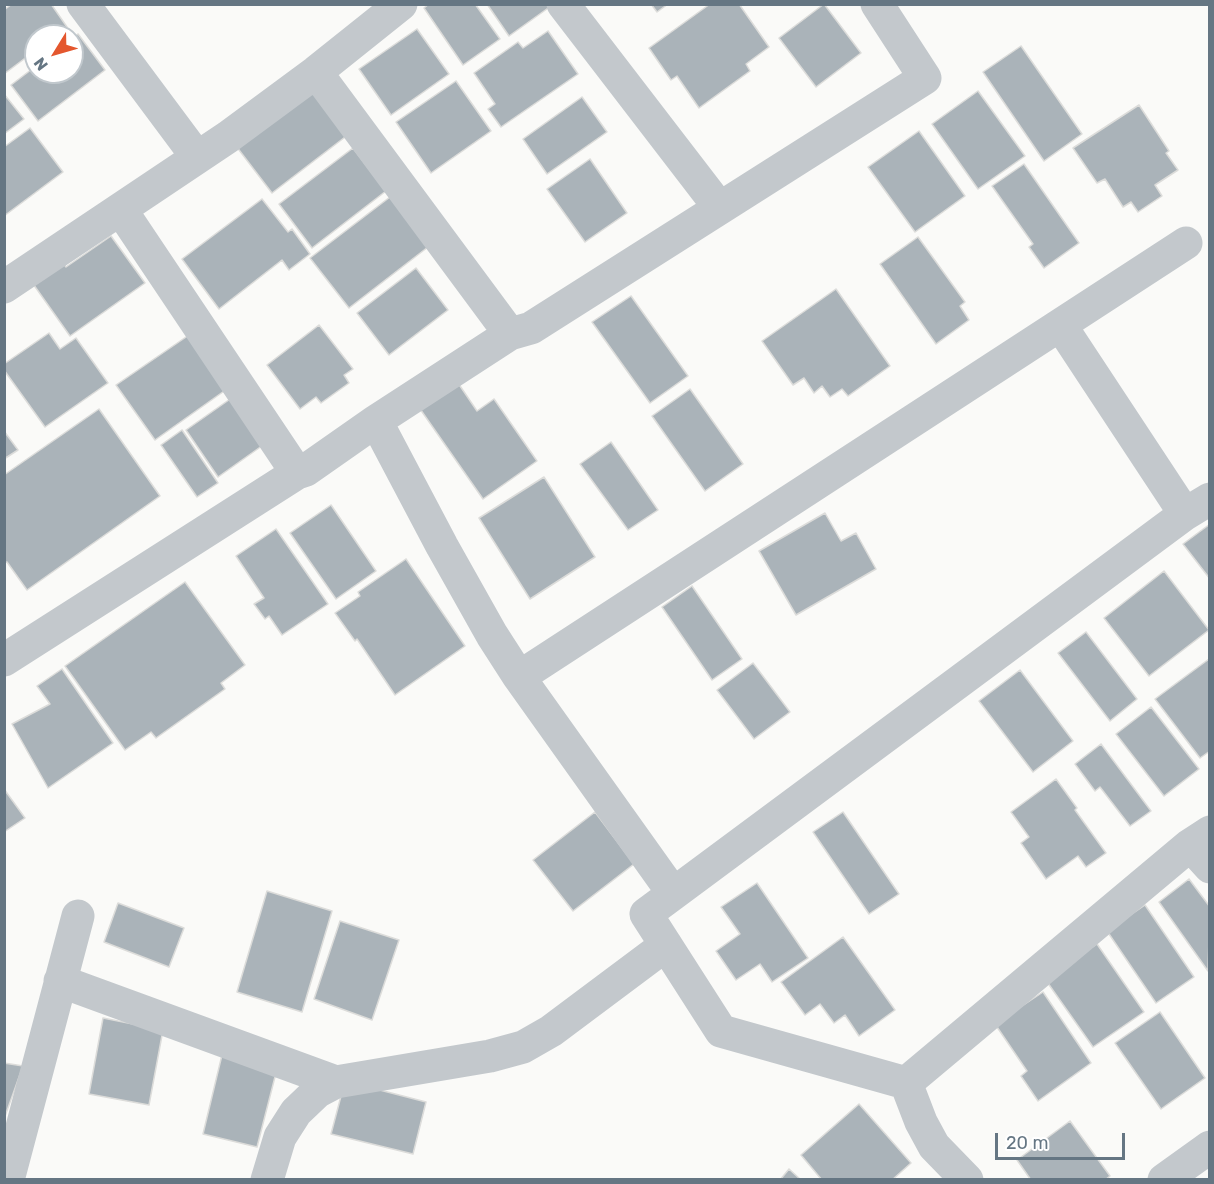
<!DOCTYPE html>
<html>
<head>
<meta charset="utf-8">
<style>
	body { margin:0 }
	#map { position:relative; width:1214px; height:1184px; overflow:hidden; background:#fafaf8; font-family:Rubik,sans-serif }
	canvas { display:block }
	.frame { position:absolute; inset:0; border:6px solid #657683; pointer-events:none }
	.north { position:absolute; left:24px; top:24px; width:60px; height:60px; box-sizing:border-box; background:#fff; border:2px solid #c1c8cd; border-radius:50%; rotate:233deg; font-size:16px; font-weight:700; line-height:24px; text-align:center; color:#657683 }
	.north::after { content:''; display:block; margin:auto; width:21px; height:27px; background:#e4572e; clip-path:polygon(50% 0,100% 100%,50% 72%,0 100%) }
	.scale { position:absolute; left:995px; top:1133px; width:130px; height:27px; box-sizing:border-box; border:3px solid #657683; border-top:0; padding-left:8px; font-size:18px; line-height:21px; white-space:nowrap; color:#657683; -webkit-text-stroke:4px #fff; paint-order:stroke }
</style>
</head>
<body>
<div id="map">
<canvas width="1214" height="1184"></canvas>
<div class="frame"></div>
<div class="north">N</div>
<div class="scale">20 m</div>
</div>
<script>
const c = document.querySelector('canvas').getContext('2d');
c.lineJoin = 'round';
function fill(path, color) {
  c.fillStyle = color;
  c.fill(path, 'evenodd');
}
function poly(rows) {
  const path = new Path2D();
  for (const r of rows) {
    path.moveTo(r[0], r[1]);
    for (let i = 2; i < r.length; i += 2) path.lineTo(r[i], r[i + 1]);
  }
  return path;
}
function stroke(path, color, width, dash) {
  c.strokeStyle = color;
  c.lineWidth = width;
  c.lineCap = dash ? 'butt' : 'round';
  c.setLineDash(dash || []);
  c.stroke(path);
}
const building = poly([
	[12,4,51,4,67,27,55,36,36,36,36,50,4,74,4,10,12,4],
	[429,4,475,4,500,39,463,65,424,8,429,4],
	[487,4,550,4,551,6,509,36,487,4],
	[651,4,668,4,657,12,651,4],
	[710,4,739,4,769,47,746,64,750,71,699,108,677,76,671,80,649,48,710,4],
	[824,4,861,53,816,87,779,38,824,4],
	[417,29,449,74,391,115,359,69,417,29],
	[548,31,578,74,501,127,488,109,495,104,474,73,518,42,523,48,548,31],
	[78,34,105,70,38,121,11,85,36,66,36,72,72,72,72,39,78,34],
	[1021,46,1082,134,1044,161,983,72,1021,46],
	[456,81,491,131,431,173,396,122,456,81],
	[313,87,349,134,272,193,236,146,313,87],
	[978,91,1025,156,978,189,932,124,978,91],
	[4,94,24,119,4,134,4,94],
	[582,97,607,132,547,174,523,139,582,97],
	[1139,105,1169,151,1166,153,1178,170,1155,185,1162,196,1138,212,1131,202,1123,207,1105,179,1097,183,1073,148,1139,105],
	[30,128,63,172,4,216,4,147,30,128],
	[919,131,965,196,915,232,868,167,919,131],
	[353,148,386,191,312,248,279,204,353,148],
	[590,159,627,213,585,242,547,189,590,159],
	[1024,164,1079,243,1044,268,1029,247,1033,244,992,186,1024,164],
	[390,197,428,247,349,308,310,258,390,197],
	[262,199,288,232,292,229,310,254,289,270,282,260,219,309,182,259,262,199],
	[111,236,145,283,70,336,31,281,61,260,66,267,111,236],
	[918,237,965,302,960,306,969,320,936,344,880,264,918,237],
	[416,268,448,310,389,355,357,313,416,268],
	[836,289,890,366,848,396,842,389,830,397,822,386,814,393,804,378,793,385,762,341,836,289],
	[631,296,688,376,650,403,592,322,631,296],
	[319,325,353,369,344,375,349,383,321,403,316,397,300,409,267,365,319,325],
	[49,333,60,349,76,338,108,383,45,427,4,370,4,364,49,333],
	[189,335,227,389,155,440,116,385,189,335],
	[456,380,477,411,494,399,537,461,483,499,418,406,456,380],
	[690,389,743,464,705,491,652,416,690,389],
	[233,397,266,443,218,477,186,430,233,397],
	[99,409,160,496,27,590,7,562,4,563,4,475,99,409],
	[182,430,218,483,197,497,161,445,182,430],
	[4,431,18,450,4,459,4,431],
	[611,442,658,510,628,530,580,464,611,442],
	[544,477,595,557,530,599,479,518,544,477],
	[331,505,376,571,336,599,290,533,331,505],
	[825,513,841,541,856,533,876,569,796,615,759,551,825,513],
	[1210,524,1210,579,1183,544,1210,524],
	[276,529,328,604,282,635,269,616,265,619,254,604,264,598,236,556,276,529],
	[406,559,465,646,395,695,357,639,355,641,335,613,360,596,358,592,406,559],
	[1164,571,1209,630,1149,676,1104,618,1164,571],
	[185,582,245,665,221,683,225,689,156,738,151,732,125,750,65,666,185,582],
	[692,586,742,659,712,680,662,607,692,586],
	[1086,632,1137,699,1110,721,1058,653,1086,632],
	[1209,659,1210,751,1200,758,1155,699,1209,659],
	[753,663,790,712,754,739,717,690,753,663],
	[62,669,113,743,48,788,12,724,50,704,37,686,62,669],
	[1020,670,1073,741,1033,772,979,701,1020,670],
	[1151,707,1199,769,1164,796,1116,734,1151,707],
	[1101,744,1151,811,1130,826,1100,787,1095,791,1075,764,1101,744],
	[1056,779,1077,808,1075,810,1106,853,1086,867,1078,856,1046,879,1021,843,1029,837,1011,812,1056,779],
	[4,789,25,818,4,832,4,789],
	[595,812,634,864,573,911,533,860,595,812],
	[843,812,899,894,869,914,813,832,843,812],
	[1189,879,1210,907,1208,971,1159,902,1189,879],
	[757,883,808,958,772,982,760,964,736,980,716,951,740,934,721,907,757,883],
	[267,891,332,911,302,1012,237,992,267,891],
	[118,903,184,928,169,967,104,942,118,903],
	[1145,905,1194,977,1156,1003,1107,931,1145,905],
	[340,921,399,940,372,1020,314,999,340,921],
	[843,937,895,1010,859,1036,845,1015,834,1023,820,1004,805,1015,781,982,843,937],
	[1097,944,1144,1012,1093,1047,1045,979,1097,944],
	[1043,992,1091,1063,1038,1101,1021,1076,1027,1071,995,1024,1043,992],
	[1160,1012,1205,1078,1161,1109,1115,1043,1160,1012],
	[103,1018,163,1030,149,1105,89,1094,103,1018],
	[222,1055,277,1069,257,1147,203,1134,222,1055],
	[4,1063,23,1066,4,1119,4,1063],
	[345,1081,426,1102,413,1154,331,1134,345,1081],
	[859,1104,911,1163,892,1180,822,1180,801,1155,859,1104],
	[1070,1121,1110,1176,1105,1180,1031,1180,1017,1160,1070,1121],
	[789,1169,801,1180,780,1180,789,1169]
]);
const minor = poly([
	[83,4,197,157],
	[563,4,719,207],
	[316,72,510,334],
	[121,210,297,473],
	[4,287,228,137,316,72,401,4],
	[1061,326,1185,514],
	[376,421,442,546,492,635,519,677,673,893],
	[1210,499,1185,514,646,914,721,1031,906,1083,1190,845,1210,832],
	[4,660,297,473,306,470,376,421,510,334,531,328,925,78,877,4],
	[519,677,1186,243],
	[1190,845,1210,867],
	[60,981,336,1082],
	[906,1083,921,1122,934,1146,967,1180],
	[8,1180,78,916],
	[267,1180,280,1137,296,1112,317,1092,336,1082,490,1056,523,1047,551,1031,666,945],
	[1164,1180,1210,1147]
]);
fill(building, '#aab3b9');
stroke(building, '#dcdcda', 1.5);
stroke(minor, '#c3c8cc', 33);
</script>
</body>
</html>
